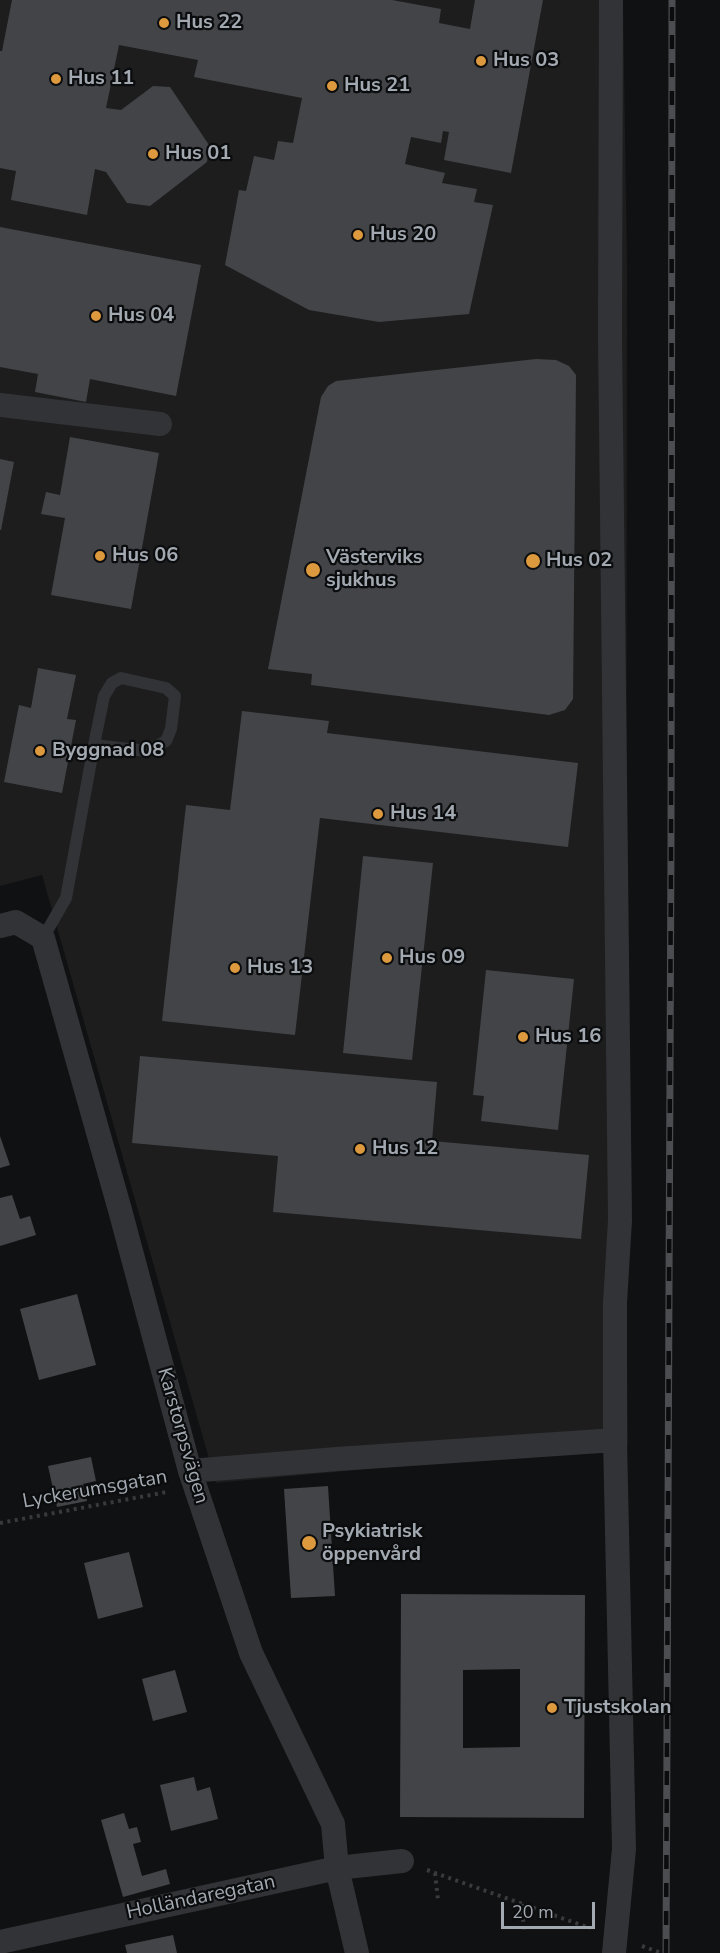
<!DOCTYPE html>
<html>
<head>
<meta charset="utf-8">
<style>
	body { margin:0 }
	#map { position:relative; width:720px; height:1953px; overflow:hidden; background:#101112; font-family:"Nunito Sans",sans-serif }
	canvas { display:block }
	.scale { position:absolute; left:501px; top:1902px; width:94px; height:27px; box-sizing:border-box; border:3px solid #a3a9b1; border-top:0; padding-left:8px; font-size:18px; line-height:21px; white-space:nowrap; color:#a3a9b1; -webkit-text-stroke:4px #0b0c0d; paint-order:stroke }
</style>
</head>
<body>
<div id="map">
<canvas width="720" height="1953"></canvas>
<div class="scale">20 m</div>
</div>
<script>
const c = document.querySelector('canvas').getContext('2d');
c.lineJoin = 'round';
function fill(path, color) {
  c.fillStyle = color;
  c.fill(path, 'evenodd');
}
function poly(rows) {
  const path = new Path2D();
  for (const r of rows) {
    path.moveTo(r[0], r[1]);
    for (let i = 2; i < r.length; i += 2) path.lineTo(r[i], r[i + 1]);
  }
  return path;
}
function stroke(path, color, width, dash) {
  c.strokeStyle = color;
  c.lineWidth = width;
  c.lineCap = dash ? 'butt' : 'round';
  c.setLineDash(dash || []);
  c.stroke(path);
}
function write(font, color, halo, rows, align = 'center') {
  c.font = font + ' "Nunito Sans",sans-serif';
  c.lineWidth = 4.5;
  c.setLineDash([]);
  c.textBaseline = 'middle';
  c.strokeStyle = halo;
  c.fillStyle = color;
  for (const [text, x, y, turn = 0] of rows) {
    c.save();
    c.translate(x, y);
    c.rotate((+turn || 0) * Math.PI / 180);
    c.textAlign = isNaN(turn) ? turn : align;
    if (halo) c.strokeText(text, 0, 0);
    c.fillText(text, 0, 0);
    c.restore();
  }
}
const built = poly([
	[0,0,623,0,627,266,626,1264,628,1445,216,1483,42,875,0,886]
]);
const building = poly([
	[12,0,392,0,441,9,439,23,470,29,475,0,543,0,511,173,444,160,449,132,443,131,441,143,411,137,405,164,445,173,442,183,477,189,474,202,493,205,469,314,379,322,309,310,225,265,239,190,246,191,254,156,274,160,278,141,293,143,302,98,194,77,198,60,119,45,106,108,121,110,153,86,170,87,209,145,207,162,150,206,127,203,106,172,95,169,87,215,11,200,16,171,0,168,0,51,2,51],
	[0,227,201,265,176,396,90,379,86,402,35,392,38,374,0,367],
	[536,359,556,360,569,366,576,375,573,699,565,710,549,715,311,685,312,674,268,669,321,397,328,386,336,381],
	[70,437,159,453,131,609,51,595,65,518,41,514,46,492,60,495],
	[0,459,14,462,1,530,0,530],
	[38,668,76,675,67,719,76,720,62,793,4,782,19,705,31,708],
	[242,711,329,721,327,733,578,763,568,847,320,818,295,1035,162,1021,186,805,230,810],
	[363,856,433,863,412,1060,343,1053],
	[486,970,574,979,558,1130,481,1121,484,1096,473,1095],
	[140,1056,437,1082,432,1141,589,1155,581,1239,273,1212,278,1156,132,1143],
	[0,1136,10,1165,0,1168],
	[12,1195,20,1219,30,1216,36,1235,0,1246,0,1198],
	[77,1294,96,1365,39,1380,20,1309],
	[91,1457,96,1481,83,1484,87,1501,57,1507,48,1466],
	[328,1486,335,1596,291,1598,284,1489],
	[129,1552,143,1607,98,1619,84,1563],
	[401,1594,585,1595,584,1818,400,1817],
	[520,1669,520,1747,463,1748,463,1670],
	[175,1670,187,1712,153,1721,142,1679],
	[194,1777,197,1791,210,1787,218,1819,171,1831,160,1785],
	[124,1813,129,1829,137,1827,141,1842,133,1844,142,1876,166,1869,170,1884,123,1897,101,1820],
	[173,1935,177,1953,127,1953,125,1945]
]);
const path = poly([
	[0,1523,167,1492],
	[427,1870,590,1928],
	[435,1873,438,1900],
	[522,1904,524,1931],
	[642,1946,661,1953]
]);
const lane = poly([
	[43,938,66,898,94,745,104,696,112,683,121,678,166,688,175,696,171,729,166,741,147,751,94,745]
]);
const street = poly([
	[0,405,160,424],
	[0,926,16,922,43,938,120,1210,190,1471,251,1653,333,1824,337,1868,357,1953],
	[190,1471,337,1459,615,1440,615,1303,620,1220,610,337,611,0],
	[0,1942,337,1868,402,1861],
	[614,1953,624,1849,615,1440]
]);
const rail = poly([
	[666,1953,671,848,672,0]
]);
const markers = [
	[164,23,6,"#dd993d"],
	[481,61,6,"#dd993d"],
	[56,79,6,"#dd993d"],
	[332,86,6,"#dd993d"],
	[153,154,6,"#dd993d"],
	[358,235,6,"#dd993d"],
	[96,316,6,"#dd993d"],
	[100,556,6,"#dd993d"],
	[533,561,8,"#dd993d"],
	[313,570,8,"#dd993d"],
	[40,751,6,"#dd993d"],
	[378,814,6,"#dd993d"],
	[387,958,6,"#dd993d"],
	[235,968,6,"#dd993d"],
	[523,1037,6,"#dd993d"],
	[360,1149,6,"#dd993d"],
	[309,1543,8,"#dd993d"],
	[552,1708,6,"#dd993d"]
];
const poiNames = [
	["Hus 22",176,23],
	["Hus 03",493,61],
	["Hus 11",68,79],
	["Hus 21",344,86],
	["Hus 01",165,154],
	["Hus 20",370,235],
	["Hus 04",108,316],
	["Hus 06",112,556],
	["Västerviks",326,558],
	["sjukhus",326,581],
	["Hus 02",546,561],
	["Byggnad 08",52,751],
	["Hus 14",390,814],
	["Hus 09",399,958],
	["Hus 13",247,968],
	["Hus 16",535,1037],
	["Hus 12",372,1149],
	["Psykiatrisk",322,1532],
	["öppenvård",322,1555],
	["Tjustskolan",564,1708]
];
const streetNames = [
	["Karstorpsvägen",182,1436,74],
	["Lyckerumsgatan",95,1490,-10],
	["Holländaregatan",201,1898,-12]
];
fill(built, '#1d1d1e');
fill(building, '#424447');
stroke(path, '#383a3d', 4, [3, 4.5]);
stroke(lane, '#323336', 12);
stroke(street, '#323336', 24);
stroke(rail, '#4b4d51', 7);
stroke(rail, '#0b0c0d', 4.5, [14]);
for (const [x, y, r, color] of markers) {
  const dot = new Path2D();
  dot.arc(x, y, r, 0, 2 * Math.PI);
  c.fillStyle = color;
  c.fill(dot);
  stroke(dot, '#0b0c0d', 2);
}
write('bold 20px', '#a3a9b1', '#0b0c0d', poiNames, 'left');
write('20px', '#a3a9b1', '#0b0c0d', streetNames);
</script>
</body>
</html>
